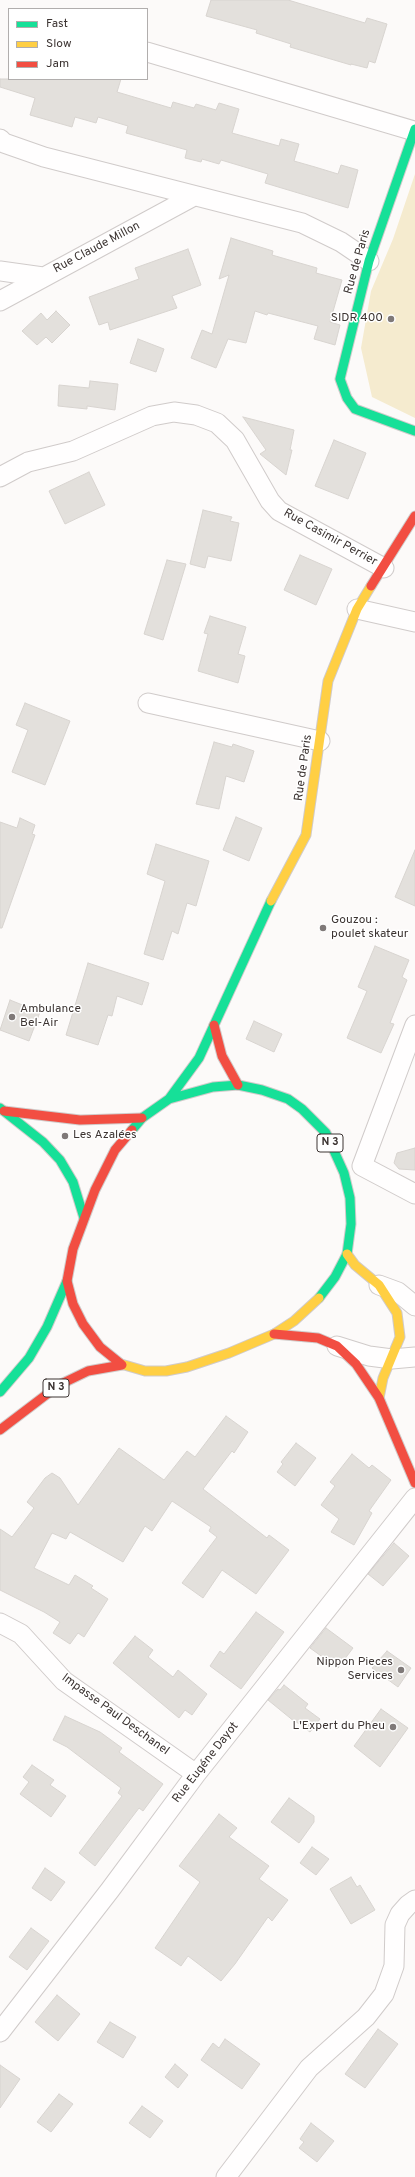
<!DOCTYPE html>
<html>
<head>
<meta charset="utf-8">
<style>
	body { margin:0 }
	#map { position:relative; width:415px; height:2177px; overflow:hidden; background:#fcfaf9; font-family:Overpass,sans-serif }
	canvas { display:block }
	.legend { position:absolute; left:8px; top:8px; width:140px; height:72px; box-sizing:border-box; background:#fff; border:1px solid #b1aead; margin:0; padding:5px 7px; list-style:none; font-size:12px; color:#3c3432 }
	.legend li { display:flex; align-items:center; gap:8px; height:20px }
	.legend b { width:20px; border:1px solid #b1aead }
</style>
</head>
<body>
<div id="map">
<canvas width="415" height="2177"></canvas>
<ul class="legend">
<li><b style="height:5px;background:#16e098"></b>Fast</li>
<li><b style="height:5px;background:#ffcf43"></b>Slow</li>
<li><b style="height:5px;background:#f24e42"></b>Jam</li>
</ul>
</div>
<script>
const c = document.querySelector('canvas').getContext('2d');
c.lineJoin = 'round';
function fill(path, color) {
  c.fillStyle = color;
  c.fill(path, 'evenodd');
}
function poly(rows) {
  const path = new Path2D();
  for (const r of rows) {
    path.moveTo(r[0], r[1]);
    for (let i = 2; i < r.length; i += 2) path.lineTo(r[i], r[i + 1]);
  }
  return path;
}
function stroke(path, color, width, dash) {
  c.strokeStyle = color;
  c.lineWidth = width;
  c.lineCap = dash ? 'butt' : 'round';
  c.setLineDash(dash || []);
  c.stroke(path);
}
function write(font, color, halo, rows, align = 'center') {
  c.font = font + ' Overpass,sans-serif';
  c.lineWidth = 3;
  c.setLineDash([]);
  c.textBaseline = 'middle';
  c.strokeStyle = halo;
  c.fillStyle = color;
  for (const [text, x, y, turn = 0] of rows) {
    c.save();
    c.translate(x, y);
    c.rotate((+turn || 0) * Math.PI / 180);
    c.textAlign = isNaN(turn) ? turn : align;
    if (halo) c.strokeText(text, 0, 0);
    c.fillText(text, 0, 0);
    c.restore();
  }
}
const green = poly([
	[415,174,415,418,372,397,361,348,371,291,393,239]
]);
const building = poly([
	[211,0,288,0,365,23,367,18,387,24,375,63,369,61,367,68,351,64,351,65,290,47,291,44,256,33,257,30,206,16,211,0],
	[0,79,121,79,117,92,171,108,173,102,194,108,196,104,216,110,219,103,239,109,232,133,279,146,281,139,299,144,294,161,315,167,338,174,341,165,358,170,348,208,265,183,268,174,221,160,219,164,202,159,201,162,185,158,187,150,126,133,128,126,98,117,96,123,75,117,72,127,30,115,35,98,0,87,0,79],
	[231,238,273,251,272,255,317,268,316,273,342,280,330,322,340,325,335,345,314,339,318,326,268,313,267,315,255,311,246,343,228,339,216,368,191,358,202,330,212,334,229,275,219,279,231,238],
	[188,249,201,285,172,296,177,308,110,330,108,322,99,325,89,297,139,279,135,268,188,249],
	[56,311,70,325,52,343,46,337,37,345,22,331,41,313,47,320,56,311],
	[138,339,164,349,156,372,130,363,138,339],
	[90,381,118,384,115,410,87,406,87,409,58,406,59,385,89,388,90,381],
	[243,417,294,430,290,450,292,450,286,475,260,454,266,450,243,417],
	[334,440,366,453,348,499,315,486,334,440],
	[89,472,105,505,65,524,49,491,89,472],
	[203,510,232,517,230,521,239,523,231,561,208,556,205,568,190,564,203,510],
	[300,555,332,569,316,605,284,590,300,555],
	[167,560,186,564,163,640,144,634,167,560],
	[210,616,246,627,238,654,245,656,238,683,198,671,208,634,204,633,210,616],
	[25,703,70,721,45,785,12,772,28,730,16,725,25,703],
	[214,742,232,747,233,744,254,751,244,782,226,776,219,809,196,804,214,742],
	[236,817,262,828,249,861,223,850,236,817],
	[20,818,35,825,32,834,35,835,2,928,0,928,0,822,17,828,20,818],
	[156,844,209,861,196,906,187,903,178,934,172,931,163,960,144,954,165,881,147,874,156,844],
	[415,850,415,906,395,897,415,850],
	[375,946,409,960,402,977,407,980,390,1023,394,1024,381,1053,347,1038,367,991,358,987,375,946],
	[88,963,149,983,142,1005,117,996,112,1016,108,1015,98,1045,66,1035,88,963],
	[10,1000,40,1012,29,1041,0,1030,10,1000],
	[254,1021,282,1034,274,1052,246,1039,254,1021],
	[415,1148,415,1170,399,1169,394,1163,397,1153,415,1148],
	[226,1416,248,1432,234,1453,232,1451,203,1489,267,1538,269,1535,289,1550,256,1594,222,1570,203,1598,182,1583,217,1537,209,1531,211,1527,172,1501,152,1531,145,1526,123,1562,70,1532,66,1539,52,1533,34,1568,69,1585,75,1575,93,1586,91,1588,108,1599,84,1637,78,1633,70,1644,53,1633,60,1622,44,1612,0,1590,0,1529,12,1537,34,1508,27,1502,45,1478,52,1473,60,1478,78,1505,119,1448,164,1480,187,1451,195,1457,226,1416],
	[296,1443,316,1458,295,1486,277,1472,283,1464,281,1462,296,1443],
	[352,1454,369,1468,372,1465,391,1480,369,1511,372,1513,354,1545,331,1532,339,1519,321,1505,335,1486,330,1482,352,1454],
	[394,1543,409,1556,383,1586,368,1574,394,1543],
	[256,1612,284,1632,241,1689,210,1666,220,1651,224,1654,256,1612],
	[326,1628,353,1648,338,1668,310,1648,326,1628],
	[135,1636,153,1650,148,1657,173,1677,178,1670,207,1694,192,1715,185,1710,179,1718,113,1663,135,1636],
	[387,1651,411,1668,398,1687,372,1668,387,1651],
	[284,1685,308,1704,305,1708,320,1719,310,1732,295,1721,295,1722,268,1700,278,1689,280,1690,284,1685],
	[381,1709,408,1728,380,1767,354,1746,381,1709],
	[65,1716,100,1732,122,1748,119,1752,163,1784,143,1811,139,1808,95,1866,79,1853,122,1796,118,1793,121,1788,67,1747,53,1740,65,1716],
	[32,1765,54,1780,50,1785,66,1796,51,1817,20,1794,29,1782,23,1777,32,1765],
	[289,1798,314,1816,314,1822,299,1843,271,1822,289,1798],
	[219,1814,237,1828,229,1837,269,1866,259,1879,288,1900,272,1921,268,1917,235,1964,221,1981,188,1956,181,1966,155,1948,200,1882,179,1866,219,1814],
	[312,1847,329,1859,316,1875,300,1863,312,1847],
	[45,1868,65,1882,51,1901,32,1888,45,1868],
	[351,1877,357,1887,360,1885,375,1910,351,1924,330,1889,351,1877],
	[31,1928,49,1941,27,1970,9,1957,31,1928],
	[57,1995,80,2014,58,2041,35,2022,57,1995],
	[110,2022,136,2037,123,2058,97,2042,110,2022],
	[378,2029,398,2044,365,2088,345,2074,378,2029],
	[225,2039,260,2064,242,2089,201,2060,213,2043,219,2048,225,2039],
	[175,2064,188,2075,178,2088,165,2077,175,2064],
	[0,2065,20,2079,0,2108,0,2065],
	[59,2094,73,2104,51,2132,37,2122,59,2094],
	[142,2106,163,2121,150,2138,129,2123,142,2106],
	[311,2123,334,2141,317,2162,299,2148,304,2142,300,2139,311,2123]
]);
const street = poly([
	[147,52,414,131],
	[0,139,4,143,44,157,302,223,341,242,369,261],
	[0,271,43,277],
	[0,301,194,196],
	[0,477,28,462,73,451,152,416,174,412,196,415,217,423,235,440,270,501,279,511,384,568],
	[357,609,415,622],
	[148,703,320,741],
	[362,1166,415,1025],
	[362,1166,415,1194],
	[379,1285,398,1292,415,1306],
	[337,1346,369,1356,392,1359,415,1357],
	[0,1623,21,1634,64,1681,196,1774],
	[0,2032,110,1890,196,1774,415,1498],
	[226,2177,309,2068,366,2017,384,1994,394,1966,395,1925,400,1914,408,1905,415,1900]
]);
const fast = poly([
	[415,129,369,261,340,379,347,398,355,409,415,431],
	[238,1085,262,1090,288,1099,302,1109,326,1133,344,1173,350,1198,351,1224,347,1254,335,1277,319,1298],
	[169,1099,199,1058,271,901],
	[0,1108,43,1142,60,1160,73,1182,84,1218],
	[132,1130,142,1118,169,1099,213,1087,238,1085],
	[0,1392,29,1358,47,1327,67,1281]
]);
const slow = poly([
	[271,901,306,835,328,681,357,609,371,586],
	[347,1254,355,1265,379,1285,397,1313,400,1337,383,1378,379,1398],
	[121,1364,145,1371,166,1371,187,1367,229,1353,274,1334,294,1321,319,1298]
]);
const jam = poly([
	[371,586,415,516],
	[214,1025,222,1056,238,1085],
	[4,1111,80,1120,142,1118],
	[274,1334,318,1338,337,1346,356,1364,379,1398,415,1483],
	[121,1364,100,1347,83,1324,73,1304,67,1281,73,1249,95,1190,115,1150,132,1130],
	[0,1430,59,1385,88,1371,122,1365]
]);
const markers = [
	[391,319,4,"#7f7978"],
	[323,928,4,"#7f7978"],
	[12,1017,4,"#7f7978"],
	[65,1136,4,"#7f7978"],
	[401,1670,4,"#7f7978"],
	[393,1727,4,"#7f7978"]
];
const shields = [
	[330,1143,26],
	[56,1388,26]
];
const shieldNames = [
	["N 3",330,1143],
	["N 3",56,1388]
];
const streetNames = [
	["Rue Claude Millon",97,248,-28],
	["Rue de Paris",358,262,-74],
	["Rue Casimir Perrier",330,538,29],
	["Rue de Paris",304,768,-82],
	["Impasse Paul Deschanel",115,1715,36],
	["Rue Eugéne Dayot",206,1763,-52]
];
const poiNames = [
	["SIDR 400",383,319],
	["Gouzou :",331,921,"left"],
	["poulet skateur",331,935,"left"],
	["Ambulance",20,1010,"left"],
	["Bel-Air",20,1024,"left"],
	["Les Azalées",73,1136,"left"],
	["Nippon Pieces",393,1663],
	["Services",393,1677],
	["L'Expert du Pheu",385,1727]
];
fill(green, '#f5ebcf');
fill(building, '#e3e0dc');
stroke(building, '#d8d4d0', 1);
stroke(street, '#d0cbca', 21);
stroke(fast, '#d0cbca', 11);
stroke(slow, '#d0cbca', 11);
stroke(jam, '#d0cbca', 11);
stroke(street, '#fffefe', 19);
stroke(fast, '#16e098', 9);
stroke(slow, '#ffcf43', 9);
stroke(jam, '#f24e42', 9);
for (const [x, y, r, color] of markers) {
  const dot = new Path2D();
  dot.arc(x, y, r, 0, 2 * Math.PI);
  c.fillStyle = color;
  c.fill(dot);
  stroke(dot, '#fff', 1.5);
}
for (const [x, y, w] of shields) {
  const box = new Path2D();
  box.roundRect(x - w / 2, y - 9, w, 18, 3);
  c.fillStyle = '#fff';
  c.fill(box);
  stroke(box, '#3c3432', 1);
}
write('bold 11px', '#3c3432', null, shieldNames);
write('12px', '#3c3432', '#fff', streetNames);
write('12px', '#3c3432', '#fff', poiNames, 'right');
</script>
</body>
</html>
